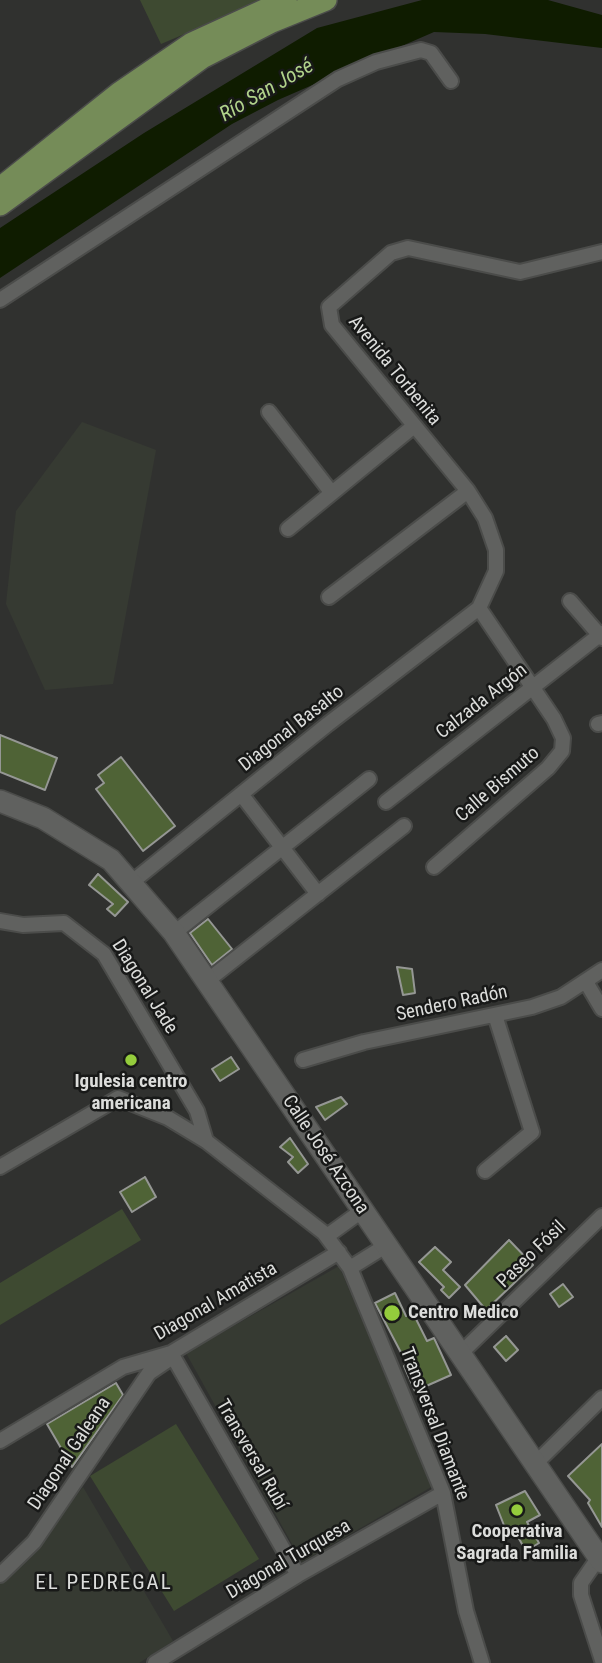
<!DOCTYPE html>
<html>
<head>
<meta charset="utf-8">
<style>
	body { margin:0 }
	canvas { display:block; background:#30312f }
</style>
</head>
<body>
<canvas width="602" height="1663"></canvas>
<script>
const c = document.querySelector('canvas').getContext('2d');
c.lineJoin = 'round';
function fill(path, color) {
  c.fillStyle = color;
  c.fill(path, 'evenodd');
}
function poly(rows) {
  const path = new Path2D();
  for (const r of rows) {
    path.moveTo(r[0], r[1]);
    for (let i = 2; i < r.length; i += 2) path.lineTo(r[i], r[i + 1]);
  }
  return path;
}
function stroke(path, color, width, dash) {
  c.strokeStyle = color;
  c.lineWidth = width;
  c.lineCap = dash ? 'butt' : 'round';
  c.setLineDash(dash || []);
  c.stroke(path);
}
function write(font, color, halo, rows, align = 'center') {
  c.font = font + ' "Roboto Condensed",sans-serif';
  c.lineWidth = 5;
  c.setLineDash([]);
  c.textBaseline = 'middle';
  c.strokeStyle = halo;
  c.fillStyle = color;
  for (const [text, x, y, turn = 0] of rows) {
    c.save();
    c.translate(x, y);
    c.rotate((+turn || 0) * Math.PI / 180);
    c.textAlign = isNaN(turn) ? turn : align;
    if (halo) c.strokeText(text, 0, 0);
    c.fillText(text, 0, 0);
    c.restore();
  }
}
const built = poly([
	[82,422,156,450,113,684,45,690,6,604,16,511],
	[339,1266,433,1486,302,1562,186,1353],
	[83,1487,173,1641,139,1663,0,1663,0,1583,28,1559]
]);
const green = poly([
	[140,0,264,0,161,44],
	[122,1209,141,1240,0,1325,0,1283],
	[176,1424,259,1559,174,1611,90,1476]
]);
const water = poly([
	[422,0,548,0,602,15,602,48,485,34,434,32,278,100,232,124,0,278,0,228,144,133,317,28]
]);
const building = poly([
	[0,735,57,758,45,790,0,772,0,735],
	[121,757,175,826,143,851,96,789,104,783,98,775,121,757],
	[98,874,128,902,115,916,107,909,113,904,89,885,98,874],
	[208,919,232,949,212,965,190,933,208,919],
	[397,967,412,969,415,993,403,995,397,967],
	[231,1057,239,1069,220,1081,212,1069,231,1057],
	[341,1097,347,1104,325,1120,316,1107,341,1097],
	[290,1138,308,1164,298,1173,288,1162,293,1157,280,1147,290,1138],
	[145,1177,156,1197,132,1212,120,1192,145,1177],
	[509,1240,533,1265,486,1310,465,1285,509,1240],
	[435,1247,451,1262,443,1270,460,1287,449,1298,441,1290,444,1287,419,1262,435,1247],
	[563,1284,573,1297,559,1307,550,1294,563,1284],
	[395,1293,406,1316,413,1313,427,1341,434,1338,451,1375,415,1391,404,1366,407,1364,375,1303,395,1293],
	[506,1336,518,1350,506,1361,494,1347,506,1336],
	[116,1383,123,1395,72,1467,47,1424,116,1383],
	[602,1444,602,1527,588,1503,590,1500,568,1476,602,1444],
	[525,1491,540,1515,527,1522,539,1543,526,1551,514,1530,507,1533,496,1505,525,1491]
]);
const street = poly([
	[0,300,338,79,376,62,421,50,431,53,451,81],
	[269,412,331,492],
	[288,529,414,426],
	[329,597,468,491],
	[570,601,602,638],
	[598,724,602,723],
	[241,794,318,894],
	[386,802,602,633],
	[434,867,548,768,562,751,563,738,554,719,479,608],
	[132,882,328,724,479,608,496,571,496,550,485,518,468,491,332,325,329,307,391,253,408,248,520,272,602,252],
	[0,921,23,925,64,923,104,954,197,1111,206,1141],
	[174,933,369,779],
	[207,981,404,826],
	[586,982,602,1009],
	[303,1060,364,1042,532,1007,561,997,602,970],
	[0,1167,118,1098,168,1118,206,1141,324,1233,350,1268,443,1493,466,1611,482,1663],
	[485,1171,532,1132,495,1015],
	[327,1236,363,1210],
	[350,1268,387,1245],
	[171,1353,298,1575],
	[461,1353,602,1216],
	[0,1441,123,1367,171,1353,339,1252],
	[536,1463,602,1398],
	[599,1557,581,1583,581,1595,602,1660],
	[0,1575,34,1542,149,1373,171,1358],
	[155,1663,298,1575,443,1493]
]);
const secondary = poly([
	[0,801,43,818,111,860,174,933,602,1562]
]);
const primary = poly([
	[0,188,119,93,192,43,286,0],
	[0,205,202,58,272,22,326,0]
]);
const markers = [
	[131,1060,7,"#94cc3c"],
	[392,1313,9,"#94cc3c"],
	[517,1510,7,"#94cc3c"]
];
const streetNames = [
	["Avenida Torbenita",394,371,51],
	["Calzada Argón",482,702,-38],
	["Diagonal Basalto",292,729,-38],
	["Calle Bismuto",498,785,-41],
	["Diagonal Jade",144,987,58],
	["Sendero Radón",452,1004,-12],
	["Calle José Azcona",325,1155,56],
	["Paseo Fósil",532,1255,-44],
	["Diagonal Amatista",216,1302,-30],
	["Transversal Diamante",434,1424,69],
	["Diagonal Galeana",70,1454,-56],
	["Transversal Rubí",251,1455,60],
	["Diagonal Turquesa",289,1560,-30]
];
const poiNames = [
	["Igulesia centro",131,1082],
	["americana",131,1104],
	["Centro Medico",408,1313,"left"],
	["Cooperativa",517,1532],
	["Sagrada Familia",517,1554]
];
const waterNames = [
	["Río San José",267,91,-30]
];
const neighbourhoodNames = [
	["EL PEDREGAL",104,1584]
];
fill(built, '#363a32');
fill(green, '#3e4a31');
fill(water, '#0f1c00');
fill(building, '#4f6336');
stroke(building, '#959794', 2);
stroke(street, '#4b4c4a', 18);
stroke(secondary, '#4b4c4a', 24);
stroke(primary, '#4b4c4a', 24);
stroke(street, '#60615f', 14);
stroke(secondary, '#60615f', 21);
stroke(primary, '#758c58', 21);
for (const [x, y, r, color] of markers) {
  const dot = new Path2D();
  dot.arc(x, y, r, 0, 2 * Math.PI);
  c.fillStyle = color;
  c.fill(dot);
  stroke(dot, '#181918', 2.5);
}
write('19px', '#dcdddb', '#181918', streetNames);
write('bold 19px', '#dcdddb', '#181918', poiNames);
write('italic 21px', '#b0d28a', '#181918', waterNames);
c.letterSpacing = '2px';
write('21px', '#dcdddb', '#181918', neighbourhoodNames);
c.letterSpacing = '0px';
</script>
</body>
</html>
